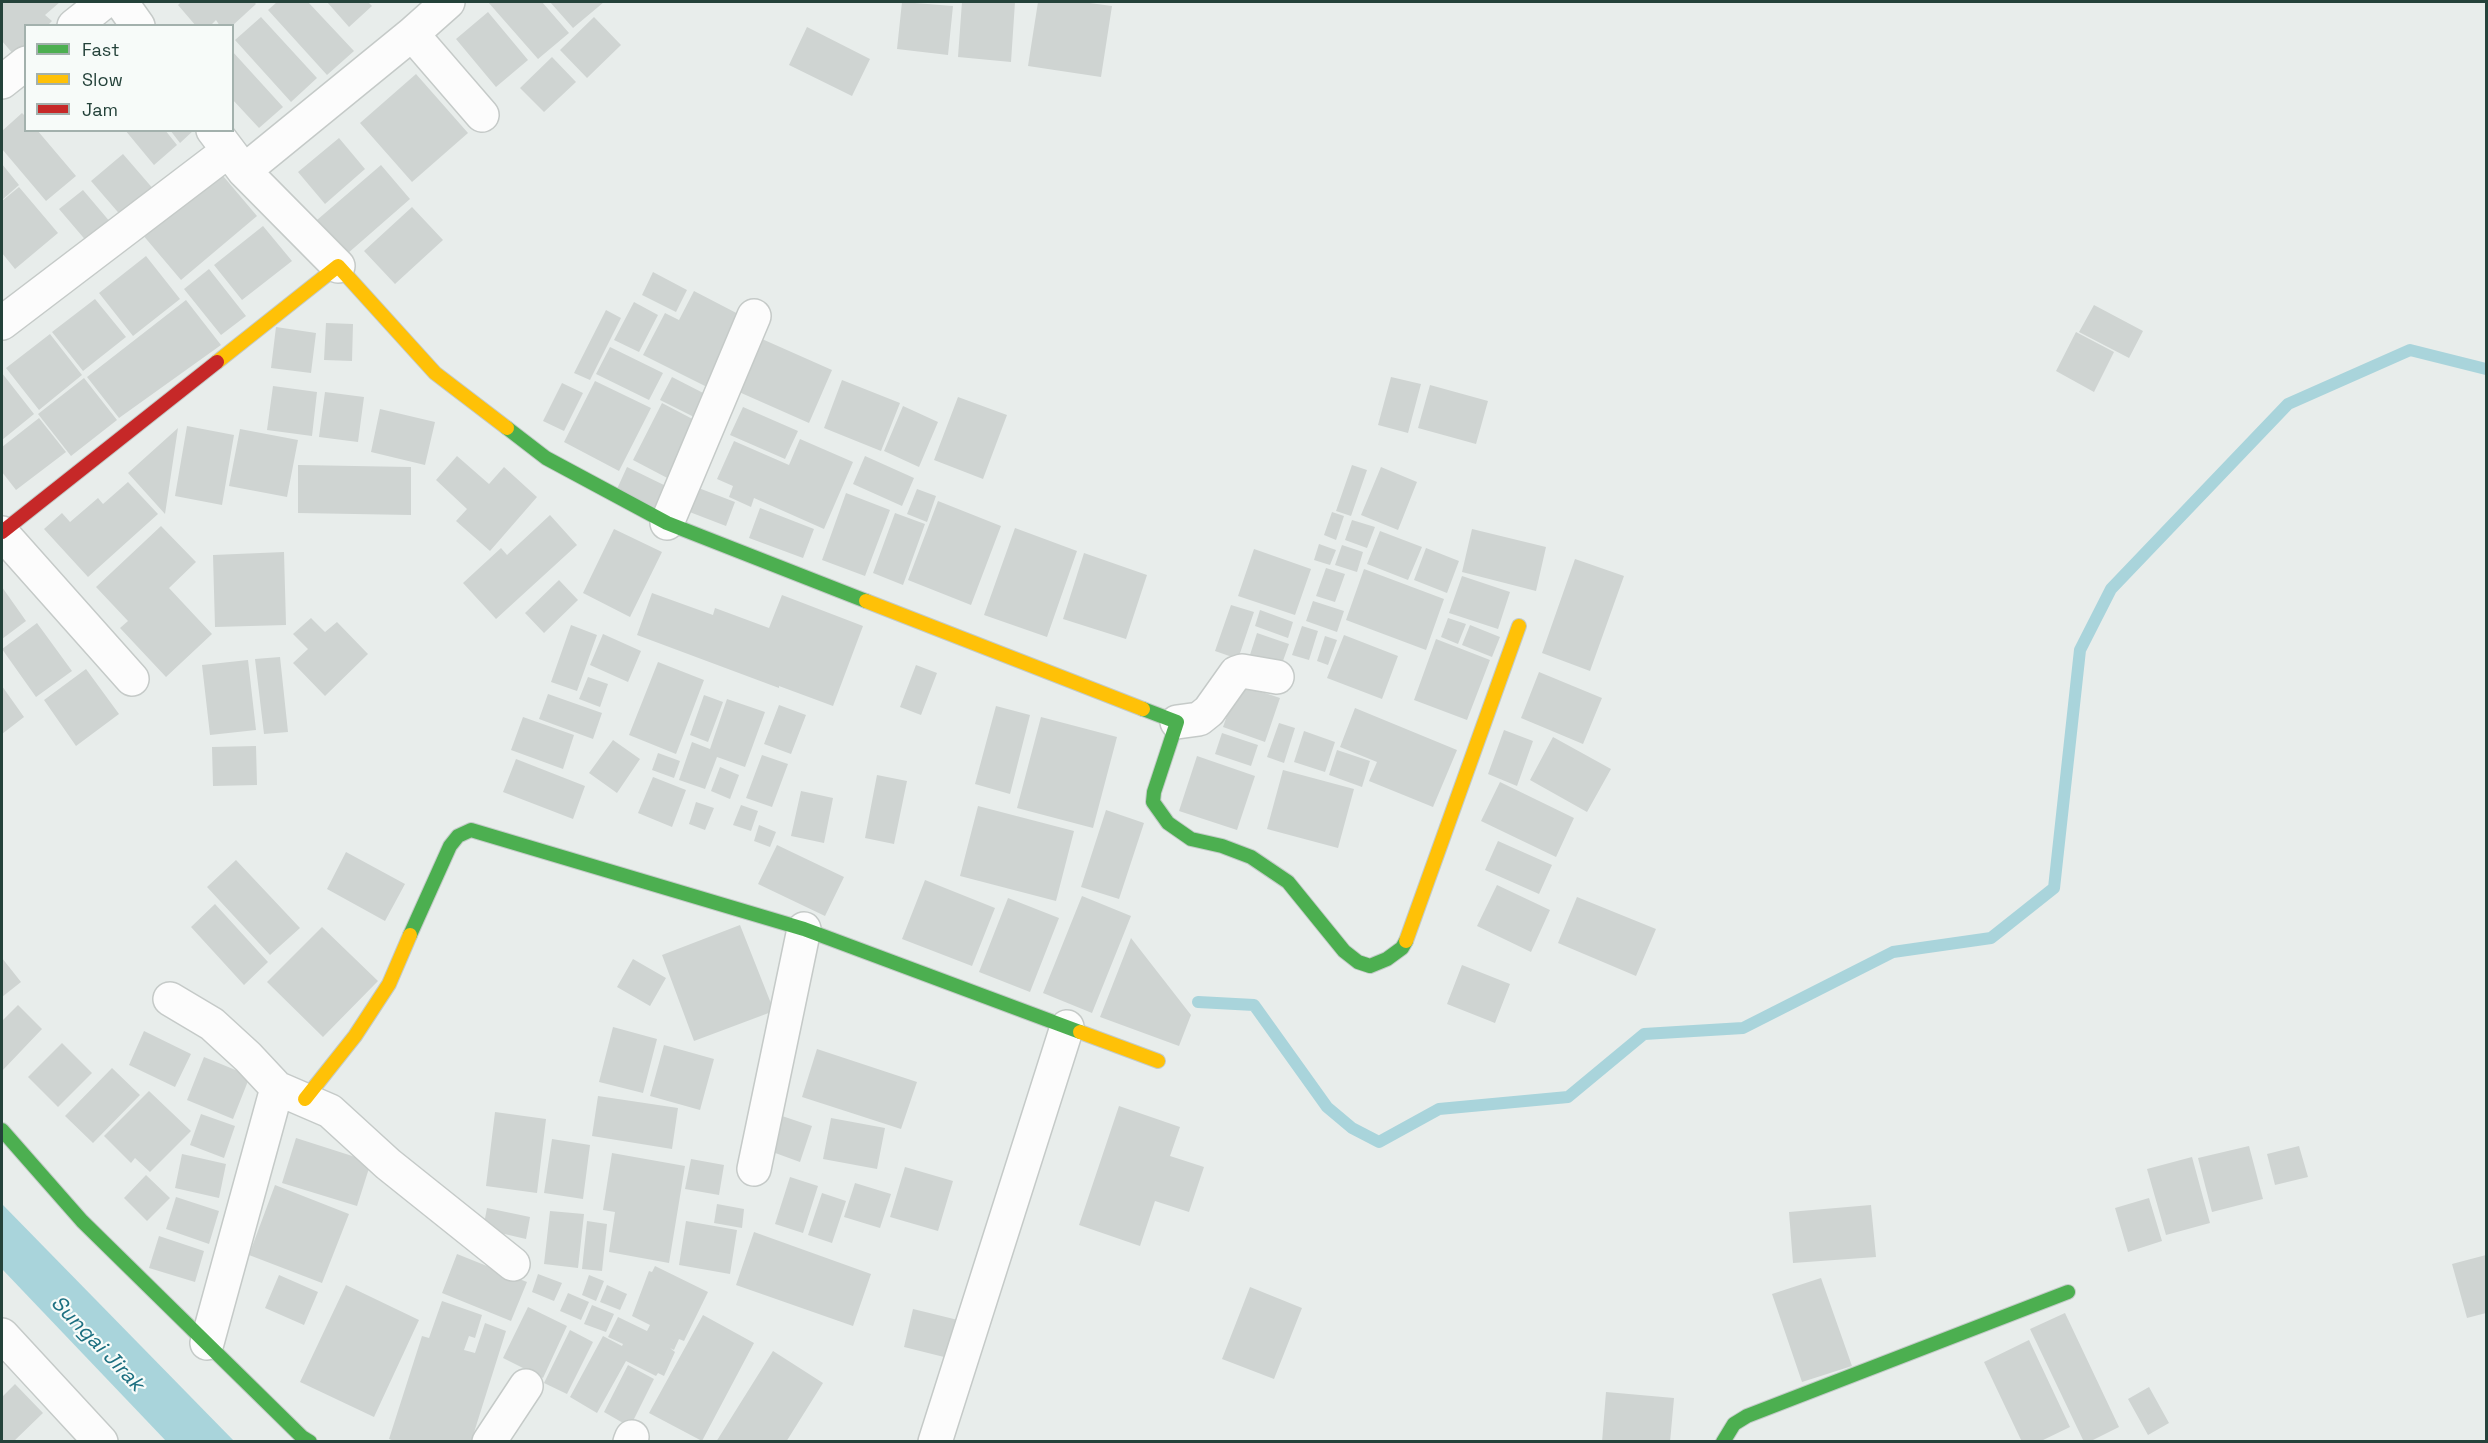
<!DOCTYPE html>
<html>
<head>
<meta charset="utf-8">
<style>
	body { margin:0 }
	#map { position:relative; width:2488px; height:1443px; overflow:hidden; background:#e8edeb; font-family:"Space Grotesk",sans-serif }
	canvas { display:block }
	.frame { position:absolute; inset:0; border:3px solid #24423a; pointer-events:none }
	.legend { position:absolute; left:24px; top:24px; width:210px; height:108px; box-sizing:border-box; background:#f7fbf9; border:2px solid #a3b1ad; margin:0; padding:8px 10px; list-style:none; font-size:18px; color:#24423a }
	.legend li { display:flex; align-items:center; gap:12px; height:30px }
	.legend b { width:30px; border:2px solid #a3b1ad }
</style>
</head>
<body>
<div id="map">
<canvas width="2488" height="1443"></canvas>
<div class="frame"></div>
<ul class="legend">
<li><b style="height:8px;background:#4caf50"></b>Fast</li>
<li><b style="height:8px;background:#ffc107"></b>Slow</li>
<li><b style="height:8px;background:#c62828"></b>Jam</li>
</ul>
</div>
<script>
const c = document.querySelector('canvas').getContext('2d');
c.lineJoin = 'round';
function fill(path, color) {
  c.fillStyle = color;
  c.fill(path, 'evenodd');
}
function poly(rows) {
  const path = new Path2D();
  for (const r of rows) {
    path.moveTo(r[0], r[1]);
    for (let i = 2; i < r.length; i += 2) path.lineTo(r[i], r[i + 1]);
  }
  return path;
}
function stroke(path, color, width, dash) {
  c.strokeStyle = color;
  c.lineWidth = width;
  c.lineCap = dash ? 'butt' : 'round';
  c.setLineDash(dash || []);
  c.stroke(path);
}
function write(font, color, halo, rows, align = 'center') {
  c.font = font + ' "Space Grotesk",sans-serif';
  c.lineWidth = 4.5;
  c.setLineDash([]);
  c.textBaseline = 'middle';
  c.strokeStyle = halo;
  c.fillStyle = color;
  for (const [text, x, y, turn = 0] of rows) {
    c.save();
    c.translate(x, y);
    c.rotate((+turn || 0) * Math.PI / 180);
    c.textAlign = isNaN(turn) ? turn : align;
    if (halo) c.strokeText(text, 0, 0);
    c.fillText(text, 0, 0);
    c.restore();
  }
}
const water = poly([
	[2,1204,234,1441,166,1441,2,1269]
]);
const stream = poly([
	[1198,1002,1254,1005,1327,1107,1352,1128,1379,1142,1439,1109,1568,1097,1644,1034,1743,1028,1893,952,1991,938,2054,888,2080,650,2111,589,2288,404,2410,350,2486,369]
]);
const building = poly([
	[2,2,60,2,45,15,52,21,47,26,26,26,26,45,14,55,2,41],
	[181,2,254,2,256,4,232,26,220,26,216,20,210,26,196,26,178,5],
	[277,2,308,2,354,51,327,75,268,10],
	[327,2,368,2,372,6,349,27],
	[488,2,542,2,569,33,538,59],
	[550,2,604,2,573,28],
	[902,2,953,6,948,55,897,49],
	[962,2,1015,2,1011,62,958,57],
	[1038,2,1082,2,1112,6,1101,77,1028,66],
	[488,12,528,60,496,87,456,39],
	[261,17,317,78,291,102,235,40],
	[594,17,621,45,587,78,560,50],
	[807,27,870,59,852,96,789,65],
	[232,51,283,107,259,128,232,99],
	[552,57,576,82,544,112,520,88],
	[416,74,468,133,412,182,360,123],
	[22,113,26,117,26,130,37,130,76,176,46,201,2,149,2,131],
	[125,130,165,130,177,145,154,165],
	[170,130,194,130,180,143],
	[339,138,365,169,325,204,298,172],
	[123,154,155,191,123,218,91,181],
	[2,164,19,185,2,200],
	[381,165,410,199,347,254,317,220],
	[218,170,257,216,181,280,142,234],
	[19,187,58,233,15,269,2,253,2,201],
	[83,190,111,223,88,243,59,209],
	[412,207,443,240,395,284,364,251],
	[263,226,292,261,242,300,214,265],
	[146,256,180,299,133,336,99,293],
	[209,269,246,316,221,335,184,289],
	[653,272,687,290,676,312,642,295],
	[694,291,746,318,711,389,643,355,665,313,679,320],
	[95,299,126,337,83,371,52,332],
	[186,300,221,345,119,418,87,377],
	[634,302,658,315,639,352,614,340],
	[2094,305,2143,331,2129,358,2079,332],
	[606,310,621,318,590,380,574,373],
	[326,323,353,324,352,361,324,360],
	[276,327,316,333,311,373,271,368],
	[2076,332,2114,352,2094,392,2056,371],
	[50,334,82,375,39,410,6,368],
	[762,339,832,370,809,423,739,392],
	[610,347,663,373,649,400,596,374],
	[2,373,34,414,2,440],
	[672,377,711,397,700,420,660,400],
	[1391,377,1421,384,1408,433,1378,425],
	[84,378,117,420,71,456,38,414],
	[842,380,900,403,881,451,824,428],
	[595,381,651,408,619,471,564,442],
	[562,383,583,393,564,431,543,421],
	[1430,385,1488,401,1476,444,1418,428],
	[273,386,317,392,312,436,267,430],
	[325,392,364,397,358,442,319,437],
	[958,397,1007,415,983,479,934,460],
	[662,403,702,424,673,481,633,460],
	[903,406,938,422,919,467,884,451],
	[743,407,798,431,785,459,730,435],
	[380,409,435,422,425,465,371,452],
	[39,418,66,452,16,490,2,472,2,447],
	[187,426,234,435,222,505,175,496],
	[178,428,165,514,128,473],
	[240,429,298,440,287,497,229,486],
	[800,439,853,462,824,529,754,498,751,507,729,497,733,486,717,479,734,441,789,465],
	[457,456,489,484,504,467,537,497,490,551,456,521,467,509,436,480],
	[865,456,914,478,902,506,853,484],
	[298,465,411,467,411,515,298,513],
	[1352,465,1367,470,1351,516,1336,511],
	[627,467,668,487,658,509,617,489],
	[1381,467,1417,482,1398,530,1361,515],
	[128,482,158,514,88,577,44,529,62,513,70,522,98,498,103,504],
	[696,487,735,502,726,526,687,511],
	[917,489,936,496,927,522,907,514],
	[846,493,890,510,865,576,822,560],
	[938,501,1001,526,971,605,908,580],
	[760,508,814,529,803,558,749,538],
	[1332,512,1344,516,1336,540,1324,535],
	[895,513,925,524,903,585,873,573],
	[550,515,577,545,496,619,463,583,501,548,507,555],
	[1352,520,1375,527,1367,548,1345,540],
	[161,526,196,562,169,588,212,634,166,677,120,628,128,621,96,587],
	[1015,528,1077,551,1047,637,984,615],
	[614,529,662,552,630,617,583,593],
	[1472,529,1546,547,1536,591,1462,572],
	[1380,531,1422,547,1408,580,1367,564],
	[1319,544,1336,550,1330,565,1314,560],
	[1342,545,1363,552,1357,572,1335,565],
	[1426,548,1459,561,1447,593,1414,580],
	[1254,549,1311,569,1295,615,1238,596],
	[284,552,286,625,215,627,213,555],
	[1084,553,1147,575,1126,639,1063,619],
	[1575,559,1624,576,1590,671,1542,653],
	[1326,568,1345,574,1335,602,1316,596],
	[1364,569,1444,599,1426,650,1346,620],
	[1462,576,1510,592,1498,629,1449,613],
	[559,580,578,600,544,633,525,613],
	[2,587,26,621,2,639],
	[652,593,713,615,715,608,769,628,782,595,863,626,833,706,779,686,779,688,637,635],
	[1313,601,1344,611,1337,632,1306,621],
	[1231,605,1254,612,1238,659,1215,651],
	[1260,610,1293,622,1288,638,1255,626],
	[311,618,325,632,337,622,368,654,325,696,293,663,308,649,293,634],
	[1448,618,1466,624,1458,644,1441,637],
	[37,623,72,671,36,697,2,649],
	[571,625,597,635,577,691,551,682],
	[1470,625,1500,637,1492,657,1462,645],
	[1302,626,1318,631,1309,660,1292,655],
	[1257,633,1289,644,1279,672,1248,661],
	[603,634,641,651,628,682,590,665],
	[1344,635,1398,656,1382,699,1327,678],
	[1325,636,1337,640,1328,665,1317,661],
	[1436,639,1490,660,1467,720,1414,700],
	[280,657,288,732,264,734,255,659],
	[248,660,256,730,210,735,202,665],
	[658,662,704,680,676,754,629,735],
	[916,665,937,673,921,715,900,707],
	[86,669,119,714,76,746,44,700],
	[1539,672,1602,698,1583,744,1521,718],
	[588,677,608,684,600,707,579,699],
	[1238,684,1280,698,1265,742,1223,727],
	[2,686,24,717,2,734],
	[548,694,602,713,593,739,539,719],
	[704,695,723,702,708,742,690,735],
	[727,699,765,712,745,767,717,757,705,789,679,780,692,742,710,749],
	[779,705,806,715,791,754,764,744],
	[996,706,1030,715,1010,794,975,784],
	[1355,708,1457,750,1433,807,1369,781,1377,762,1340,747],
	[523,717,574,735,563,769,511,750],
	[1041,717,1117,737,1093,828,1017,808],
	[1279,723,1295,728,1284,763,1267,757],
	[1504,730,1533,741,1517,786,1488,774],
	[1304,731,1335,742,1325,772,1294,762],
	[1222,733,1258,745,1251,766,1215,754],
	[1553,737,1611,769,1587,812,1530,780],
	[613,740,640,759,617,793,589,773],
	[256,746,257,785,213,786,212,747],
	[1337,750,1370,761,1362,787,1329,775],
	[658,753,680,761,674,778,652,770],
	[762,755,788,764,772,807,746,798],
	[1197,756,1255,776,1237,830,1179,811],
	[516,759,585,786,573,819,503,792],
	[720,767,739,775,730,799,711,791],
	[1283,770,1354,789,1338,848,1267,829],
	[877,775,907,781,894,844,865,838],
	[653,777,686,790,672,827,638,813],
	[1500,782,1574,818,1556,857,1481,821],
	[801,791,833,798,824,843,791,836],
	[696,802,714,808,705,830,689,824],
	[741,805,758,811,751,831,733,825],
	[978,806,1074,831,1056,901,960,876],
	[1106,810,1144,823,1119,899,1081,887],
	[759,825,776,832,770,847,754,841],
	[1498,841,1552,865,1539,894,1485,870],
	[777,845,844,877,825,916,758,884],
	[346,852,405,884,385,921,327,889],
	[236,860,300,928,270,955,207,887],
	[925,880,995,908,972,966,902,939],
	[1497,885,1550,910,1531,952,1477,926],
	[1082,896,1131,916,1092,1013,1043,993],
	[1577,897,1656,929,1636,976,1558,943],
	[1008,898,1059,918,1030,992,979,972],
	[215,904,268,962,244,985,191,927],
	[740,925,774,1011,694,1041,662,955],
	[322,927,378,981,323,1037,267,982],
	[1131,938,1191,1015,1179,1046,1100,1017],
	[2,958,21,982,2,997],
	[633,959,666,978,650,1006,617,987],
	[1462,965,1510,984,1495,1023,1447,1004],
	[18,1005,42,1029,2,1071,2,1021],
	[613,1027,657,1039,643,1093,599,1082],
	[144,1031,191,1054,175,1087,129,1065],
	[62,1043,92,1073,58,1107,28,1077],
	[664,1045,714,1059,700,1110,650,1096],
	[817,1049,917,1082,901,1129,802,1097],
	[204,1057,250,1076,233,1119,187,1100],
	[112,1068,140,1095,93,1143,65,1116],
	[149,1091,191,1131,150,1172,135,1158,131,1163,104,1136],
	[598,1096,678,1108,672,1149,592,1136],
	[1119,1106,1180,1127,1170,1156,1204,1167,1189,1212,1155,1201,1140,1246,1079,1225],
	[495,1112,546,1119,537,1193,486,1186],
	[201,1114,235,1126,224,1158,190,1145],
	[779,1115,812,1126,800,1162,767,1150],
	[831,1118,885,1128,877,1169,823,1159],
	[296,1138,371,1162,357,1206,282,1183],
	[552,1139,590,1145,583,1199,544,1193],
	[2249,1146,2263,1199,2212,1212,2198,1158],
	[2299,1146,2308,1177,2275,1185,2267,1154],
	[612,1153,685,1166,669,1263,609,1252,615,1212,603,1210],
	[182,1154,226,1164,219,1198,175,1188],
	[2192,1157,2210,1223,2166,1235,2147,1169],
	[691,1159,724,1165,719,1195,685,1189],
	[905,1167,953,1181,938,1231,890,1217],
	[146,1175,170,1198,147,1221,124,1198],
	[790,1177,818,1186,803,1233,775,1224],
	[855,1183,891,1194,880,1228,844,1217],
	[275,1185,349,1214,322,1283,249,1255],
	[822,1193,846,1201,832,1243,808,1235],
	[176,1197,219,1211,209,1244,166,1229],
	[2149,1198,2162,1241,2128,1252,2115,1208],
	[717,1204,744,1209,742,1228,714,1223],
	[1871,1205,1876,1257,1793,1263,1789,1212],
	[487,1208,530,1217,526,1239,483,1229],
	[550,1211,584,1214,578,1268,544,1264],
	[587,1221,607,1224,602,1271,582,1269],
	[686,1221,737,1230,730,1274,679,1265],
	[754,1232,871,1274,853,1326,736,1285],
	[159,1236,204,1251,195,1282,149,1268],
	[457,1254,527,1282,511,1321,442,1293],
	[2486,1255,2486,1313,2467,1318,2452,1264],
	[655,1266,708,1292,684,1341,679,1339,674,1350,670,1348,675,1352,664,1376,658,1373,656,1376,626,1361,597,1413,570,1397,603,1336,622,1346,623,1344,608,1337,618,1317,647,1331,650,1325,632,1316,649,1271,652,1272],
	[538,1274,562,1283,554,1301,532,1292],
	[279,1275,318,1292,304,1325,265,1308],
	[589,1275,604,1281,596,1301,582,1295],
	[1821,1278,1852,1366,1802,1382,1772,1294],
	[346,1285,419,1320,374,1417,300,1382],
	[607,1285,627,1294,620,1310,600,1302],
	[1250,1287,1302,1308,1274,1379,1222,1359],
	[568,1293,589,1302,581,1320,560,1311],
	[442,1301,482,1315,475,1338,469,1336,464,1350,475,1353,485,1323,506,1331,471,1442,397,1442,389,1439,422,1336,429,1338],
	[592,1305,614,1314,606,1332,584,1324],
	[528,1307,567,1326,543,1378,503,1358],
	[913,1309,958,1320,948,1358,904,1347],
	[2065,1313,2119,1427,2089,1442,2084,1442,2030,1329],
	[703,1315,754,1343,702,1441,649,1413],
	[570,1330,593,1342,567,1394,544,1383],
	[2029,1340,2070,1427,2039,1442,2022,1442,1984,1362],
	[773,1351,823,1383,786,1442,716,1442],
	[628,1365,654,1379,630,1427,604,1412],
	[15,1384,43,1413,13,1442,4,1442,2,1439,2,1397],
	[2149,1387,2169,1423,2148,1435,2128,1399],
	[1606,1392,1674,1398,1670,1442,1602,1442]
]);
const street = poly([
	[121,2,138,26],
	[74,26,104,2],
	[412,34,482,115],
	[2,82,26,63],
	[213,130,244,171,338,266],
	[244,171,412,34,448,2],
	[2,323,228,151],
	[667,523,754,316],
	[2,533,132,679],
	[1177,722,1199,719,1209,711,1236,673,1242,671,1277,677],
	[170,999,212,1024,248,1057,277,1088,207,1343],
	[279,1089,330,1111,388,1164,513,1264],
	[754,1169,804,929],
	[2,1335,101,1442],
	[489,1442,526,1386],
	[630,1442,632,1437],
	[935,1442,1067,1027]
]);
const fast = poly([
	[507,428,546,458,667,523,866,601],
	[1143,709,1177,722,1154,792,1153,802,1168,823,1191,839,1222,846,1251,857,1288,882,1344,951,1358,962,1370,966,1387,959,1402,948,1406,941],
	[410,935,450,846,458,836,471,830,804,929,1080,1032],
	[2,1130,82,1221,302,1437,310,1442],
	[1723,1442,1734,1424,1747,1416,2068,1292]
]);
const slow = poly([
	[217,362,338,266,435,373,507,428],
	[866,601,1143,709],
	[1406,941,1519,626],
	[1080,1032,1158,1061],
	[305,1099,355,1036,389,984,410,935]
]);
const jam = poly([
	[2,532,217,362]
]);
const waterNames = [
	["Sungai Jirak",97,1344,46]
];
fill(water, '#a9d4db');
stroke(stream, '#a9d4db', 12);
fill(building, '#cfd4d2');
stroke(street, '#c5cac8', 36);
stroke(fast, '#c3cbc8', 16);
stroke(slow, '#c3cbc8', 16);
stroke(jam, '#c3cbc8', 16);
stroke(street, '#fcfcfc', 33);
stroke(fast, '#4caf50', 14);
stroke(slow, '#ffc107', 14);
stroke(jam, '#c62828', 14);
write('italic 21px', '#1c6f80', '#f7fbf9', waterNames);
</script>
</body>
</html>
